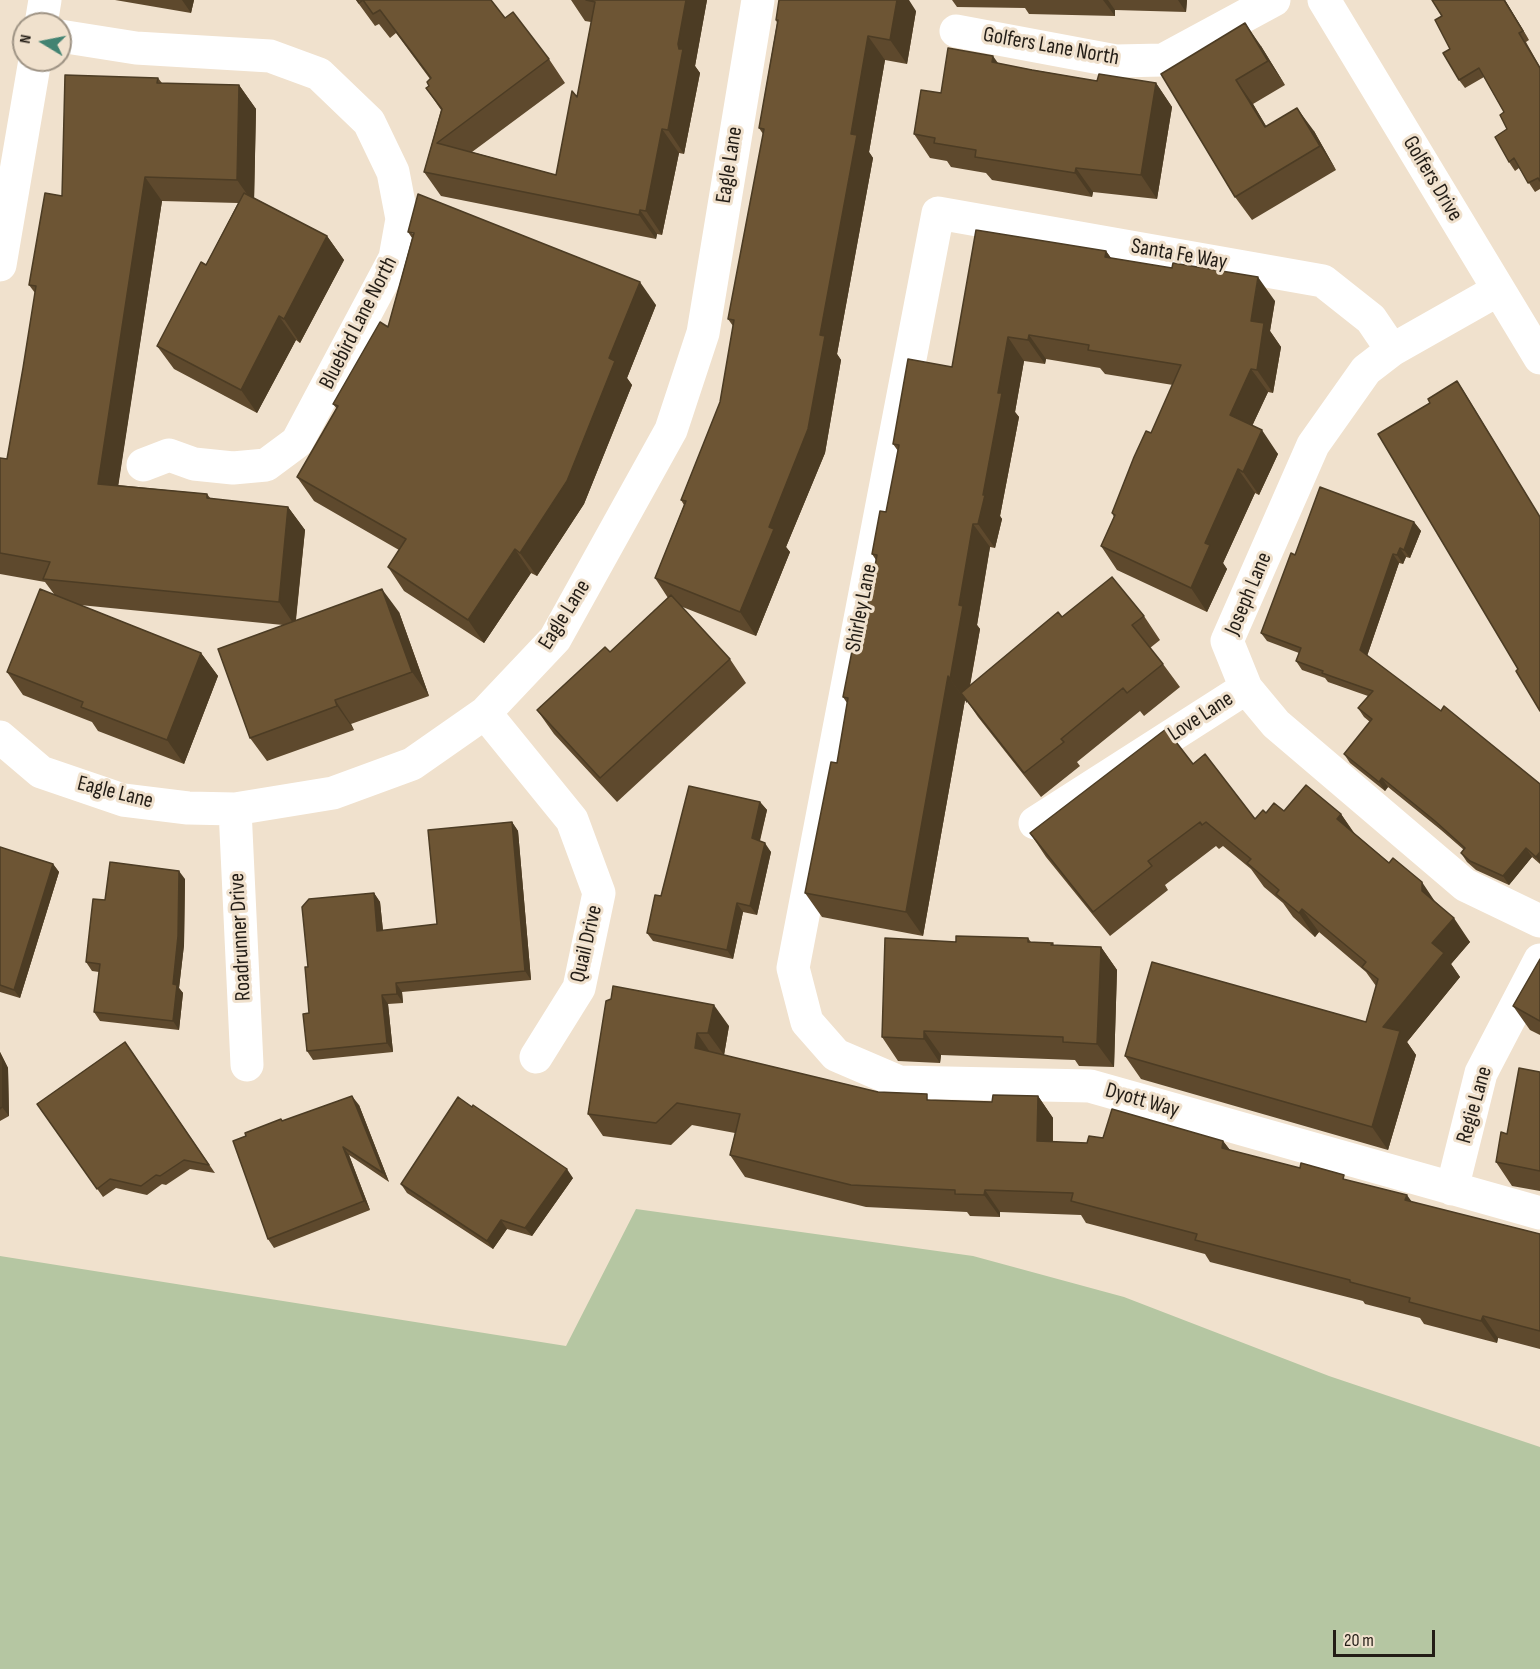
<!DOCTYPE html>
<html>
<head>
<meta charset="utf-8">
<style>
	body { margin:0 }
	#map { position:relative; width:1540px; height:1669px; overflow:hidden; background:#f0e1cd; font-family:"Sofia Sans Condensed",sans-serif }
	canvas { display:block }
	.north { position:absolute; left:12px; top:12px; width:60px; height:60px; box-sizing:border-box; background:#f0e1cd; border:2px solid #9e9384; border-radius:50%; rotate:280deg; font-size:16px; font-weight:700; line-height:24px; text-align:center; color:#231d16 }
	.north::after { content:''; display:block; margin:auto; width:21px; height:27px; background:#428372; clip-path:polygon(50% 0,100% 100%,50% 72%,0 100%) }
	.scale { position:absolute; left:1333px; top:1630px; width:102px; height:27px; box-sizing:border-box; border:3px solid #231d16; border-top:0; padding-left:8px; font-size:18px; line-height:21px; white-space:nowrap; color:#231d16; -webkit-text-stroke:4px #f0e1cd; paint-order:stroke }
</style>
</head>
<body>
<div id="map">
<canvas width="1540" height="1669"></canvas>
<div class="north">N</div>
<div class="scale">20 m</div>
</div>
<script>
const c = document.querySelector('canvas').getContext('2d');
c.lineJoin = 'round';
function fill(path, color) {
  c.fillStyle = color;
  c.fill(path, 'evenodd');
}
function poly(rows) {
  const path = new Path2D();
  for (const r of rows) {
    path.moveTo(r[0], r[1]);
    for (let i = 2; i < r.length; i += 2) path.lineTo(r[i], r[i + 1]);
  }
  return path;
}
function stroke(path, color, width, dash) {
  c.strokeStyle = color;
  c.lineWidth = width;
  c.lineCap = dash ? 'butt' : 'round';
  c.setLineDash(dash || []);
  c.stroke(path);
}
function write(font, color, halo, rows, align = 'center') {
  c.font = font + ' "Sofia Sans Condensed",sans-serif';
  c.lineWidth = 6;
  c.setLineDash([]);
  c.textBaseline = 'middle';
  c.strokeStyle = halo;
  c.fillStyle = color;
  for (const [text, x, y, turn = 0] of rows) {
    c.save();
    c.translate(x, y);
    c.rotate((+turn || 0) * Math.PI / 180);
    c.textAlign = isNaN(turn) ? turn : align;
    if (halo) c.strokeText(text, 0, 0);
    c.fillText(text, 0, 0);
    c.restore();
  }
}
const green = poly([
	[636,1209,973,1256,1124,1297,1329,1376,1540,1447,1540,1669,0,1669,0,1256,566,1346]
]);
const minor = poly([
	[1324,0,1540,358],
	[41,24,45,0],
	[956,31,1116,61,1163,60,1274,0],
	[60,36,136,48,270,56,319,74,369,122,393,172,402,219,395,258,297,442,266,465,233,468,194,464,169,455,143,465],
	[0,265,35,60],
	[1498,290,1392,350,1366,370,1313,445,1227,641,1246,688,1276,724,1465,885,1540,921],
	[1392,350,1371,319,1323,281,938,213,793,968,807,1022,836,1055,899,1082,1090,1086,1540,1213],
	[485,713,572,820,599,893,579,988,536,1057],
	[0,737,41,772,123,800,188,808,235,809,333,793,412,764,485,713,555,639,671,430,703,333,758,0],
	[235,809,247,1065],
	[1035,823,1246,688],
	[1452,1189,1481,1073,1540,960]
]);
const wall = poly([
	[115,0,194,0,191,13],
	[356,0,491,0,505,18,549,59,565,83,472,152,556,175,577,97,591,22,585,21,571,0,707,0,695,66,700,73,684,154,679,153,662,235,657,234,656,239,441,196,424,172,441,110,426,88,429,86,430,79,396,33,390,38,379,24,375,26],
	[952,0,1187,0,1186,12,1115,10,1115,16,1029,14,1025,8,957,7],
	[1432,0,1505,0,1529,40,1526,42,1540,67,1540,189,1535,192,1519,168,1515,171,1509,162,1507,129,1504,112,1484,77,1465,88,1459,80,1450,49,1442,16],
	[916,11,907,64,885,60,869,152,873,158,837,354,841,360,825,453,786,547,790,552,756,636,680,606,730,659,746,683,617,802,554,734,537,710,610,652,668,598,655,578,684,505,681,500,720,402,733,326,728,319,763,134,759,128,777,23,776,20],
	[1261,46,1285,85,1253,104,1266,126,1314,131,1336,170,1252,220,1235,197,1161,74],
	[999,64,1097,81,1156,83,1172,107,1157,199,1093,192,1092,197,992,180,986,173,951,167,947,161,930,158,914,134,941,93],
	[158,78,162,83,239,85,256,109,254,198,327,236,344,260,300,343,296,340,257,413,174,369,157,346,206,265,238,203,162,201,118,485,207,494,211,499,288,507,305,530,296,620,399,612,429,696,351,724,354,730,267,761,250,738,283,625,80,605,201,653,218,676,184,764,98,731,92,722,23,695,7,672,54,594,45,582,0,574,0,458,7,459,23,368,35,293,29,285,62,196],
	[408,232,656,305,627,378,632,385,584,504,537,576,531,573,484,643,404,591,388,567,399,550,314,501,297,477,337,409,333,404,388,327,412,238],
	[1106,251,1111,258,1275,301,1270,331,1281,347,1273,393,1268,392,1252,426,1278,454,1259,495,1255,493,1223,563,1227,569,1207,612,1117,570,1101,546,1114,517,1112,513,1151,433,1173,385,1105,374,1100,368,1046,359,1045,364,1024,361,1015,412,1019,417,1000,516,1002,519,995,548,990,547,977,625,980,629,970,686,1062,617,1144,616,1160,640,1150,648,1163,664,1180,687,1144,716,1140,711,1077,762,1080,766,1041,797,978,717,967,701,967,703,965,700,923,936,822,917,805,893,837,763,847,703,843,697,859,653,876,560,872,554,886,512,898,451,893,444,952,367],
	[1414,522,1421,531,1410,558,1406,557,1403,564,1399,563,1367,656,1540,784,1540,864,1532,857,1509,885,1476,870,1467,862,1461,853,1464,850,1441,830,1388,787,1385,791,1350,763,1344,754,1370,722,1364,717,1358,708,1368,696,1328,682,1325,678,1302,670,1296,661,1299,653,1267,641,1261,633,1295,555],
	[1193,764,1255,819,1266,813,1284,811,1341,814,1355,834,1437,903,1470,942,1451,964,1460,977,1407,1042,1416,1055,1388,1150,1141,1079,1125,1056,1366,1022,1376,986,1366,972,1319,932,1315,937,1293,917,1283,903,1264,887,1251,869,1223,846,1219,849,1216,846,1165,885,1168,890,1110,936,1046,857,1030,833],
	[760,802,767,810,760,841,771,852,757,915,743,912,733,959,653,941,647,933,661,896],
	[512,822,518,831,531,980,402,992,403,1003,388,1004,393,1052,313,1060,307,1051,309,1013,308,967,374,893,380,902,383,931,437,924],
	[0,847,53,864,59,872,20,998,0,992],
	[185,879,184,945,179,988,183,993,179,1030,100,1021,94,1012,99,972,92,971,86,962,105,900],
	[1028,938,1031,942,1053,943,1054,945,1101,947,1117,970,1114,1067,1079,1066,1075,1060,941,1055,940,1063,898,1061,882,1037,956,942],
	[1540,959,1540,1035,1530,1030,1513,1006],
	[606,1001,729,1026,724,1055,878,1092,931,1100,992,1102,1038,1096,1053,1118,1053,1142,1087,1143,1103,1138,1223,1141,1230,1150,1347,1180,1412,1202,1540,1234,1540,1349,1498,1338,1497,1343,1424,1324,1420,1318,1365,1304,1363,1301,1210,1262,1205,1254,1086,1223,1081,1215,1000,1212,1000,1217,970,1216,967,1212,866,1207,745,1177,730,1155,735,1133,692,1125,671,1145,603,1136,588,1114],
	[125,1042,215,1173,190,1169,166,1185,162,1184,147,1195,116,1188,103,1197,37,1104],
	[0,1052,8,1068,9,1116,0,1121],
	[1540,1072,1540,1191,1512,1186,1496,1162,1507,1134],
	[359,1105,389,1182,349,1155,370,1210,274,1248,268,1239,283,1121],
	[573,1178,532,1236,507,1229,493,1249,407,1193,401,1184]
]);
const shadedWall = poly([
	[182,0,194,0,191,13],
	[686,0,707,0,695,66,700,73,684,154,668,130,679,49,678,44],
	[895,0,909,0,916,11,907,64,890,40],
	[1103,0,1108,0,1115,10,1115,16],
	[1178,0,1187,0,1186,12],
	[1504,0,1505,0,1529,40,1523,31],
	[1245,23,1261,46,1285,85,1268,61],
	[868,36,885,60,869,152,873,158,837,354,841,360,825,453,786,547,790,552,756,636,740,612,769,527,820,335,851,134],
	[993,56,1010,80,992,62],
	[1236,80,1253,104,1281,151,1265,127],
	[1156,83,1172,107,1157,199,1141,175],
	[239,85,256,109,254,204,237,180],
	[1297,108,1314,131,1336,170,1320,146],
	[662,129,679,153,662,235,646,211],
	[1076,168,1093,192,1092,197,1075,173],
	[145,177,162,201,115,507,98,484],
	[640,210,657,234,656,239,639,215],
	[327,236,344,260,300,343,284,319],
	[1106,251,1123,275,1105,257],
	[1258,277,1275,301,1270,331,1281,347,1273,393,1257,370,1251,321],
	[640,282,656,305,627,378,632,385,584,504,537,576,520,553,609,358],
	[279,316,296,340,257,413,241,390],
	[1029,335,1046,359,1045,364,1028,340],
	[1008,337,1024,361,1015,412,1019,417,1000,516,1002,519,995,548,978,524,998,393],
	[1251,369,1268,392,1246,439,1230,415],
	[1457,381,1463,390,1540,517],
	[1262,430,1278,454,1259,495,1243,472],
	[1238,469,1255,493,1223,563,1227,569,1207,612,1191,588,1205,543],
	[288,507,305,530,295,626,279,602],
	[1414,522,1421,531,1410,558,1404,550],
	[973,524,990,547,977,625,980,629,967,701,961,693,967,701,967,703,950,679,959,605],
	[1400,548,1406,557,1403,564,1397,555],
	[515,549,531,573,484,643,468,620],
	[1393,554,1399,563,1366,659,1360,650],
	[382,589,399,612,429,696,412,672],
	[201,653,218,676,184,764,167,740],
	[948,676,965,700,923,936,906,912],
	[335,700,351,724,354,730,337,706],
	[1382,778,1388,787,1385,791,1379,782],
	[760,802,767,810,758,847,752,838],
	[1341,814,1357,838,1337,819],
	[512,822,518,831,531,980,525,971],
	[765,843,771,852,757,915,750,906],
	[1526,848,1532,857,1509,885,1503,876],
	[1540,852,1540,863,1536,857],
	[53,864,59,872,20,998,14,990],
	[179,871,185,879,184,945,179,988,183,993,179,1030,173,1021,173,984],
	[1422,882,1438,906,1422,891],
	[374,893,380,902,384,940,377,931],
	[737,903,743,912,733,959,727,950],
	[1302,909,1319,932,1315,937,1299,913],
	[1454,918,1470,942,1451,964,1460,977,1407,1042,1416,1055,1388,1150,1372,1127,1383,1027,1432,943],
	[1101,947,1117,970,1114,1067,1097,1044],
	[396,983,402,992,403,1003,397,994],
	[382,995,388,1004,393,1052,387,1043],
	[714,1005,729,1026,724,1055,708,1033],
	[924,1031,941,1055,940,1063,924,1039],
	[697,1033,712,1055,695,1048],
	[0,1052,8,1068,9,1116,2,1107],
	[352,1096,359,1105,389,1182,383,1173],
	[1038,1096,1053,1118,1052,1163,1037,1141],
	[1223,1141,1239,1162,1222,1148],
	[343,1147,349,1155,370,1210,364,1201],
	[567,1169,573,1178,532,1236,525,1228],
	[985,1190,1000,1212,1000,1217,984,1195],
	[1407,1195,1422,1216,1405,1200],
	[501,1220,507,1229,493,1249,487,1241],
	[1483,1316,1498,1338,1497,1343,1481,1321]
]);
const building = poly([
	[357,0,491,0,505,18,513,12,549,59,437,143,556,175,572,91,577,97,595,2,586,0,686,0,678,44,679,49,683,49,668,130,662,129,646,211,640,210,639,215,424,172,442,109,426,88,429,86,427,82,431,78,380,10,373,14,363,0,359,3,357,0],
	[779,0,897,0,890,40,868,36,851,134,857,135,820,335,825,336,808,429,769,527,774,529,740,612,655,578,686,501,681,500,720,402,734,320,728,319,764,129,759,128,778,20,776,20,779,0],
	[1432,0,1504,0,1523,31,1519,33,1540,68,1540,181,1538,178,1528,183,1514,158,1509,162,1495,137,1507,129,1500,115,1504,112,1479,68,1459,80,1443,53,1450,49,1435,20,1442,16,1432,0],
	[1245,23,1268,61,1236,80,1265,127,1297,108,1320,146,1235,197,1161,74,1245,23],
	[948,48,993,56,992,62,1032,70,1097,81,1099,74,1156,83,1141,175,1076,168,1075,173,975,157,976,150,934,143,935,138,914,134,921,90,941,93,948,48],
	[65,75,158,78,157,83,239,85,237,180,145,177,98,484,207,494,207,498,288,507,279,602,43,579,50,562,0,553,0,458,7,459,23,368,36,286,29,285,45,193,62,196,65,75],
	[244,193,327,236,284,319,279,316,241,390,157,346,201,262,206,265,244,193],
	[418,194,640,282,609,358,615,361,567,481,520,553,515,549,468,620,388,567,406,539,297,477,338,406,333,404,380,322,388,327,414,233,408,232,418,194],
	[976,230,1106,251,1105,257,1172,268,1173,263,1258,277,1251,321,1264,323,1257,370,1251,369,1230,415,1262,430,1243,472,1238,469,1205,543,1210,545,1191,588,1101,546,1115,515,1112,513,1134,457,1146,431,1151,433,1181,365,1088,350,1089,345,1029,335,1028,340,1008,337,998,393,1002,393,983,495,985,495,978,524,973,524,959,605,963,606,950,679,948,676,906,912,805,893,831,762,837,763,848,698,843,697,852,651,859,653,877,555,872,554,880,511,886,512,899,445,893,444,908,359,952,367,976,230],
	[1457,381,1540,517,1540,711,1516,671,1518,669,1378,434,1430,403,1428,399,1457,381],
	[1320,487,1414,522,1404,550,1400,548,1397,555,1393,554,1360,650,1441,711,1444,706,1540,784,1540,852,1536,857,1526,848,1503,876,1470,861,1461,853,1465,848,1435,821,1382,778,1379,782,1344,754,1372,719,1358,708,1373,691,1322,673,1323,671,1296,661,1301,648,1261,633,1291,553,1295,555,1320,487],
	[1112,577,1144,616,1132,625,1163,664,1127,693,1123,688,1061,739,1064,742,1024,773,961,693,1058,612,1062,617,1112,577],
	[40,589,201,653,167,740,81,707,83,702,7,672,40,589],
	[382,589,412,672,335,700,337,706,250,738,218,649,382,589],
	[671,595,730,659,600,778,537,710,605,647,610,652,671,595],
	[1166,729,1193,764,1205,754,1255,819,1263,810,1266,813,1274,803,1284,811,1306,785,1341,814,1337,819,1389,863,1393,858,1422,882,1422,891,1454,918,1432,943,1444,953,1383,1027,1400,1031,1372,1127,1125,1056,1152,962,1366,1022,1378,979,1362,967,1366,962,1302,909,1299,913,1276,894,1279,890,1247,863,1251,859,1206,822,1202,825,1200,822,1148,861,1152,866,1093,912,1030,833,1166,729],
	[689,786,760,802,752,838,765,843,750,906,737,903,727,950,647,933,655,895,661,896,689,786],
	[512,822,525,971,396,983,397,994,382,995,387,1043,307,1051,303,1014,309,1013,305,967,308,967,302,907,309,899,374,893,377,931,437,924,428,830,512,822],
	[0,847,53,864,14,990,0,985,0,847],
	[110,862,179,871,178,936,173,984,177,985,173,1021,94,1012,100,964,86,962,93,899,105,900,110,862],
	[956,936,1028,938,1028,942,1053,943,1051,945,1101,947,1097,1044,1063,1042,1063,1037,924,1031,924,1039,882,1037,885,938,956,942,956,936],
	[1540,959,1540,1021,1513,1006,1540,959],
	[613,986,714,1005,708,1033,697,1033,695,1048,878,1092,927,1094,927,1100,992,1102,993,1095,1038,1096,1037,1141,1087,1143,1089,1136,1103,1138,1112,1109,1223,1141,1222,1148,1300,1168,1301,1163,1344,1175,1343,1179,1407,1195,1405,1200,1540,1234,1540,1331,1483,1316,1481,1321,1409,1302,1410,1298,1350,1282,1350,1280,1195,1240,1197,1234,1071,1201,1073,1193,985,1190,984,1195,955,1194,955,1190,851,1185,730,1155,740,1114,677,1103,656,1123,588,1114,606,1001,611,999,613,986],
	[125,1042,209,1165,184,1160,160,1176,156,1175,141,1186,110,1179,97,1189,37,1104,125,1042],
	[0,1056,2,1060,2,1107,0,1109,0,1056],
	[1519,1068,1540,1072,1540,1171,1496,1162,1501,1132,1507,1134,1519,1068],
	[352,1096,383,1173,343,1147,364,1201,268,1239,233,1141,246,1136,245,1133,281,1119,282,1121,352,1096],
	[458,1097,472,1107,473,1105,567,1169,525,1228,501,1220,487,1241,401,1184,458,1097]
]);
const streetNames = [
	["Golfers Lane North",1051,47,10],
	["Eagle Lane",730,165,-81],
	["Golfers Drive",1432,179,59],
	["Santa Fe Way",1179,255,10],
	["Bluebird Lane North",359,323,-63],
	["Joseph Lane",1249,594,-67],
	["Shirley Lane",862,608,-79],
	["Eagle Lane",565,615,-58],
	["Love Lane",1201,717,-33],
	["Eagle Lane",115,793,14],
	["Roadrunner Drive",241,937,-93],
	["Quail Drive",587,944,-77],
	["Dyott Way",1142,1101,16],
	["Regie Lane",1475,1105,-74]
];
fill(green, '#b5c6a2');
stroke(minor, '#fff', 33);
fill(wall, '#5e492d');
fill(shadedWall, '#4c3c24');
fill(building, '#6d5534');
stroke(building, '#4c3c24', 1.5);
write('22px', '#231d16', '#f0e1cd', streetNames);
</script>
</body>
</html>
